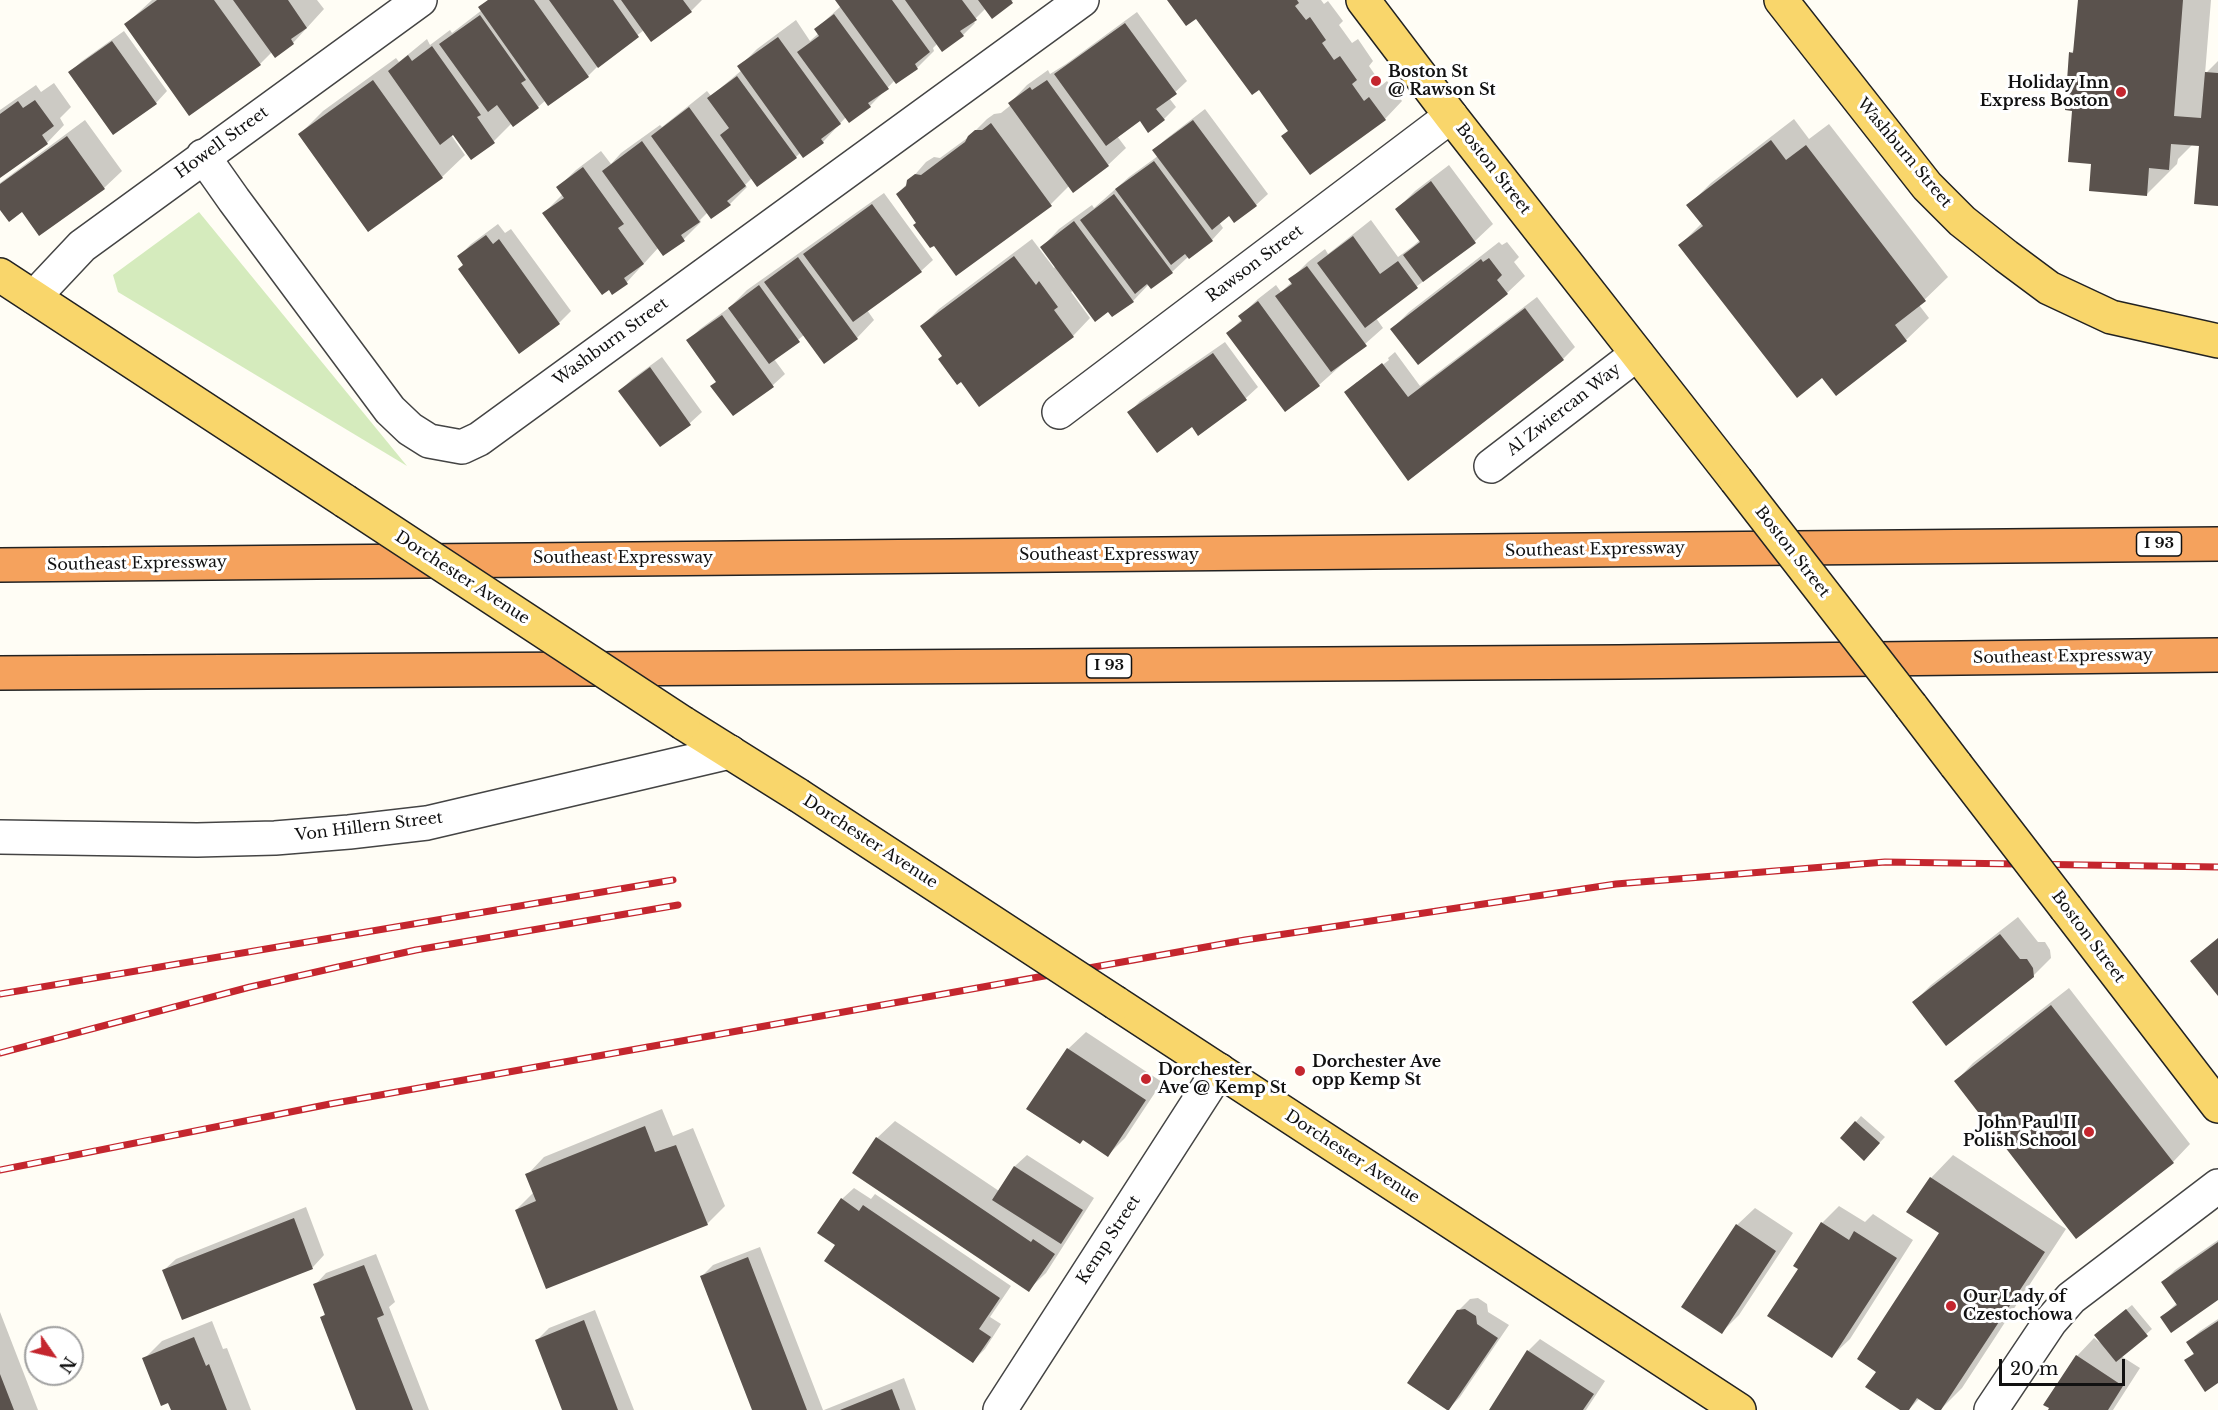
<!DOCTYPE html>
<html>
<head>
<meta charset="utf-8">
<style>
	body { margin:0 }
	#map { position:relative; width:2218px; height:1410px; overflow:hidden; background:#fffdf5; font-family:"Libre Baskerville",serif }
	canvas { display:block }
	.north { position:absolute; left:24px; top:1326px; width:60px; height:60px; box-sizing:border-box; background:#fff; border:2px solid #a0a0a0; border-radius:50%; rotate:124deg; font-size:16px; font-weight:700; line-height:24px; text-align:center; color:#111 }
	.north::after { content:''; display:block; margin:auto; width:21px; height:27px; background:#c4262e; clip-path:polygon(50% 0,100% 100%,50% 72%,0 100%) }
	.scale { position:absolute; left:1999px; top:1359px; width:126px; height:27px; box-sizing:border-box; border:3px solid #111; border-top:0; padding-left:8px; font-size:18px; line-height:21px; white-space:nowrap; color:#111; -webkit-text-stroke:4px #fff; paint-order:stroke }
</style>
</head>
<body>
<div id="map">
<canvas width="2218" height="1410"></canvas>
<div class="north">N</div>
<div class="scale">20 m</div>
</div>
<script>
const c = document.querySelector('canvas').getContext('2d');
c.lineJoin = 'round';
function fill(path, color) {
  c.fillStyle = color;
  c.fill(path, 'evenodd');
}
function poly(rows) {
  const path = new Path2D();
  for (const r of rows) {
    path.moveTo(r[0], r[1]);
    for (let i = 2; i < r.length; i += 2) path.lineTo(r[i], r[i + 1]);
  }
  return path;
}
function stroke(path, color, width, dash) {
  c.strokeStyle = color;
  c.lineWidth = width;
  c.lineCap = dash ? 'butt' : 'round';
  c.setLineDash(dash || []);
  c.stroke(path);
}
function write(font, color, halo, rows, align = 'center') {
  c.font = font + ' "Libre Baskerville",serif';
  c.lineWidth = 6;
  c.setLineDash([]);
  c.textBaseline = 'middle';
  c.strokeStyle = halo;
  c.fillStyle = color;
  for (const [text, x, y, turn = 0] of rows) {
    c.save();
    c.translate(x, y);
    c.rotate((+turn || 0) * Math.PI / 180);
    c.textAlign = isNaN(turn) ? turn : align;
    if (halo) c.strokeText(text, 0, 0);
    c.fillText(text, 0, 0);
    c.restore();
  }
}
const green = poly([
	[199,212,407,466,118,292,113,275]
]);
const shadow = poly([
	[152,0,317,0,324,9,293,43,272,52,260,64,126,24],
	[488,0,702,0,691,11,644,30,599,65,588,76,546,100,538,107,512,123,494,141,472,158,454,133,451,135,465,155,442,177,300,134,323,111,396,58,399,62,427,39,430,45,450,30,452,33,482,10,480,8],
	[838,0,1013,0,992,16,986,8,973,21,975,23,963,35,938,43,933,48,934,51,917,68,895,80,870,106,846,117,823,142,804,156,801,152,796,157,752,178,745,185,747,187,730,204,708,212,700,220,701,222,684,239,664,254,659,247,627,282,612,293,544,213,563,194,558,187,576,170,601,151,611,164,621,153,660,125,662,127,707,91,711,96,742,70,739,67,757,49,796,20,810,41,819,33,816,29,841,6],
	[1169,0,1321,0,1324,4,1328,1,1343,21,1339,25,1352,43,1358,39,1373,61,1369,66,1382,85,1387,81,1402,101,1385,119,1289,130,1259,88,1197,17],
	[2079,0,2211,0,2205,74,2218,61,2218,205,2200,145,2193,144,2178,159,2177,164,2147,194,2093,163,2074,109,2071,53,2075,49],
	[1137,12,1187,81,1169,98,1176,107,1164,119,1140,119,1117,136,1126,148,1108,165,1073,191,1069,186,1051,204,918,223,898,194,926,162,934,157,940,158,970,136,987,119,994,114,1001,113,1011,105,1010,103,1027,85,1048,70,1050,74,1066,64],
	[124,31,167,91,156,103,70,72,82,61],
	[54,83,71,107,60,118,64,125,47,143,0,176,0,110,36,85,41,92],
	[1205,109,1268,194,1256,205,1230,214,1219,222,1223,228,1212,240,1189,256,1172,272,1149,284,1133,301,1108,310,1074,290,1071,292,1090,318,1073,336,943,356,922,326,939,309,1032,239,1054,268,1056,266,1042,247,1059,229,1092,205,1094,208,1129,177,1158,156,1154,150,1166,139],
	[1794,119,1809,139,1829,124,1948,277,1919,305,1929,318,1906,340,1822,376,1680,245,1702,223,1688,206,1711,183],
	[85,120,122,171,104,188,22,210,0,207,0,183],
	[1449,165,1493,224,1475,241,1376,318,1383,328,1319,385,1285,410,1228,333,1242,319,1240,316,1258,299,1276,285,1281,292,1292,282,1290,280,1308,262,1325,249,1328,254,1371,220,1398,257,1413,246,1420,240,1397,209,1415,191],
	[884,193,933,260,921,271,867,310,874,320,857,338,804,335,774,359,785,374,773,385,733,414,717,381,688,341,700,329,730,307,747,290],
	[498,224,505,233,511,229,571,311,559,323,519,352,459,256,471,244],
	[1499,242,1502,245,1507,242,1519,257,1514,262,1525,276,1507,293,1392,329,1409,312],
	[1537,297,1575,347,1563,359,1408,479,1346,392,1357,382,1357,385,1389,360,1388,358,1395,352,1420,386],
	[1225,342,1258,387,1246,398,1198,434,1192,425,1129,413,1140,401],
	[662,357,702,412,690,423,660,445,620,391,632,379],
	[2018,917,2038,942,2045,942,2050,950,2051,958,2033,976,1914,1002,1931,985],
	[2069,988,2190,1144,2173,1162,2076,1236,1956,1081,1973,1063],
	[1086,1032,1162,1082,1125,1138,1108,1155,1083,1139,1068,1049],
	[662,1109,673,1136,693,1128,725,1206,707,1224,516,1210,534,1192,527,1175,544,1157],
	[1861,1116,1885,1137,1864,1159,1842,1138],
	[895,1121,999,1191,1015,1166,1027,1155,1094,1198,1046,1273,1028,1290,877,1138],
	[1953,1155,2066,1229,1962,1388,1940,1410,1920,1398,1908,1410,1903,1410,1878,1371,1941,1233,1931,1178],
	[854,1188,871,1199,875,1194,1011,1286,990,1317,1001,1324,985,1349,973,1361,842,1199],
	[1839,1206,1865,1222,1873,1214,1913,1240,1850,1339,1832,1356,1800,1268,1822,1223],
	[306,1207,324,1255,313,1267,182,1318,164,1270,176,1259],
	[1755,1208,1793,1233,1739,1315,1722,1332,1737,1225],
	[2218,1240,2218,1298,2162,1317,2177,1303,2163,1282,2175,1270],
	[760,1247,823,1410,753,1410,701,1277,713,1265],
	[376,1254,395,1302,389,1307,429,1410,357,1410,321,1318,326,1313,315,1285,326,1273],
	[1478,1298,1487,1304,1488,1312,1509,1325,1460,1397,1448,1409,1458,1311,1470,1299],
	[2132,1305,2152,1329,2121,1356,2140,1368,2113,1410,2049,1410,2077,1356,2094,1338,2102,1344,2102,1329],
	[595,1310,634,1410,564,1410,537,1340,549,1328],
	[0,1312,38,1410,0,1410],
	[2218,1319,2218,1381,2186,1360,2195,1352,2188,1342,2200,1331],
	[212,1321,223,1349,227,1348,251,1410,172,1410,144,1359,162,1341],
	[1540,1339,1605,1381,1586,1410,1490,1410,1528,1351],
	[904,1378,916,1410,824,1410]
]);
const building = poly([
	[157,0,214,0,261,65,189,116,124,24],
	[233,0,288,0,307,28,291,39,294,44,275,58],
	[488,0,534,0,589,77,548,106,478,7],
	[549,0,613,0,639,37,598,68],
	[621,0,683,0,692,12,651,42],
	[835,0,892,0,930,52,915,64,918,69,896,84],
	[905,0,962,0,977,20,960,31,964,36,942,52],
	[978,0,1011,0,1013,3,992,19],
	[1167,0,1297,0,1299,3,1295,6,1306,20,1310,17,1326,40,1322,43,1334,60,1340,56,1357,80,1352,84,1364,101,1369,97,1386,120,1310,175,1281,136,1288,131,1259,90,1252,95,1196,19,1186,26],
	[2078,0,2183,0,2174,116,2201,118,2205,72,2218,73,2218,206,2194,204,2199,146,2171,144,2169,170,2149,168,2147,196,2089,191,2091,164,2068,162,2072,111,2065,110,2069,52,2073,53],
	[834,14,889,89,868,103,871,107,849,123,797,52,819,36,814,29],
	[480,15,526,80,521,83,539,108,513,127,497,105,488,112,439,44],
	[1125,23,1177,94,1156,109,1165,120,1148,133,1140,121,1106,146,1054,74],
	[778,37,841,124,821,139,824,143,803,158,737,66],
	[112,41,157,104,113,135,68,72],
	[432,46,481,115,477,117,495,143,471,160,453,135,440,145,388,71,408,55,412,61],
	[737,76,797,158,757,187,720,135,729,128,707,98],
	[373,80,443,178,368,232,298,134],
	[1047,80,1109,166,1073,193,1008,103,1030,87,1032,90],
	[35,100,54,126,42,135,48,144,0,178,0,114,18,101,23,108],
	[689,107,746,186,727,201,731,205,711,219,651,136],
	[1193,120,1257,206,1234,223,1229,216,1212,230,1152,150],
	[991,123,1052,206,956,276,934,246,930,248,913,225,916,223,896,194,906,186,907,180,915,174,921,175,965,142,968,136,975,130,982,130],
	[67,136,105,189,39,236,22,212,9,222,0,210,0,184],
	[1771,140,1786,160,1806,145,1926,301,1895,325,1907,341,1836,396,1822,378,1797,398,1678,245,1703,226,1686,205],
	[642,141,700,222,681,235,685,241,663,256,602,171],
	[1154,161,1213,241,1189,259,1185,254,1171,265,1115,189],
	[583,167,624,224,618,228,644,264,624,278,628,284,612,295,609,290,602,295,542,213,564,198,556,187],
	[1431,181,1476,243,1423,282,1403,255,1420,242,1395,209],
	[1114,194,1173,273,1151,289,1147,284,1135,294,1080,220],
	[872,204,922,272,853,322,803,254],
	[1074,221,1134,302,1112,317,1108,312,1095,322,1040,247],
	[486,235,493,244,499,239,560,324,519,354,458,269,463,265,457,256],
	[1353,236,1380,274,1398,261,1418,288,1365,328,1317,263],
	[1014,256,1036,285,1039,281,1058,307,1054,310,1074,337,979,407,961,382,957,385,938,359,942,356,920,326],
	[798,257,858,339,824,364,764,282],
	[1489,258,1502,275,1497,280,1508,294,1418,365,1390,329,1481,259,1483,262],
	[1307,266,1367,346,1331,372,1275,296,1292,284,1288,279],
	[759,285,800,342,769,364,728,308],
	[1258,301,1320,386,1285,412,1226,333,1242,321,1238,316],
	[1525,308,1564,360,1408,481,1344,392,1382,363,1408,397],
	[722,315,774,387,733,416,710,386,716,382,686,340],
	[1213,353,1247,400,1198,436,1192,427,1157,453,1127,412],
	[650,367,691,425,660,447,618,391],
	[2000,934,2020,959,2027,959,2033,968,2034,977,1946,1046,1912,1002],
	[2218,938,2218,996,2190,961],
	[2051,1005,2174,1163,2076,1239,1954,1081],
	[1067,1048,1146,1100,1108,1157,1083,1140,1080,1144,1026,1109],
	[1855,1121,1880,1143,1864,1161,1840,1138],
	[645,1126,655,1152,676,1145,708,1225,546,1289,515,1210,536,1201,525,1174],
	[876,1137,1031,1242,1033,1239,1055,1254,1029,1292,852,1173],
	[1014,1166,1083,1210,1061,1244,992,1200],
	[1930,1177,2045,1252,1941,1410,1935,1410,1917,1398,1909,1410,1900,1410,1865,1387,1876,1372,1857,1359,1939,1233,1906,1212],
	[841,1198,859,1211,863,1205,1000,1298,979,1329,991,1337,973,1363,824,1261,835,1245,817,1233],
	[294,1218,313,1269,182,1320,162,1270],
	[1821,1222,1849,1240,1854,1231,1897,1258,1832,1358,1767,1316,1798,1269,1793,1266],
	[1736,1224,1776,1251,1722,1334,1681,1307],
	[2218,1242,2218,1300,2171,1333,2160,1317,2177,1305,2161,1282],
	[748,1257,807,1410,752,1410,700,1276],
	[364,1265,384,1315,377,1318,413,1410,356,1410,320,1317,325,1315,313,1284],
	[1465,1309,1476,1316,1477,1324,1498,1338,1449,1410,1447,1410,1407,1383,1457,1310],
	[2126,1309,2148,1336,2116,1362,2094,1335],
	[584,1320,618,1410,562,1410,535,1340],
	[2218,1321,2218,1383,2205,1392,2184,1360,2194,1354,2186,1342],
	[194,1337,206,1366,209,1364,227,1410,171,1410,168,1403,161,1406,142,1358],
	[1527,1350,1594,1394,1583,1410,1489,1410],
	[2076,1355,2123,1386,2108,1410,2048,1410,2049,1408,2043,1405],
	[0,1374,14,1410,0,1410],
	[892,1389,900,1410,840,1410]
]);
const minor = poly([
	[203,156,234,200,390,410,410,429,429,441,462,447,479,439,1082,0],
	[34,297,82,246,420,0],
	[1059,412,1451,116],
	[1491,466,1637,354],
	[0,837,197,840,275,838,349,832,427,823,730,752],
	[1000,1410,1219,1070],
	[1991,1410,2050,1322,2071,1298,2218,1186]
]);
const major = poly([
	[1363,0,1451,116,1736,480],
	[1781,0,1927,186,1962,221,2006,256,2049,288,2111,317,2218,341],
	[0,275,345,501],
	[1911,706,1956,765],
	[683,723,798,795],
	[2066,908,2218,1106],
	[1116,1003,1739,1410]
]);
const highway = poly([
	[0,565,2218,544],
	[0,673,1619,662,2218,655]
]);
const rail = poly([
	[0,994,673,880],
	[0,1053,250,987,338,967,416,950,678,905],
	[0,1170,330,1104,1245,940,1616,884,1885,862,2218,867]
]);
const majorBridge = poly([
	[1736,480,1911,706],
	[345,501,683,723],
	[1956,765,2066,908],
	[798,795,1116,1003]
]);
const markers = [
	[1376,81,6,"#c4262e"],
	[2121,92,6,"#c4262e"],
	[1300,1071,6,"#c4262e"],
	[1146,1079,6,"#c4262e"],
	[2089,1132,6,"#c4262e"],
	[1951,1306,6,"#c4262e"]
];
const shields = [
	[2159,544,45],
	[1109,666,45]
];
const shieldNames = [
	["I 93",2159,544],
	["I 93",1109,666]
];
const poiNames = [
	["Boston St",1388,72],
	["@ Rawson St",1388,90],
	["Holiday Inn",2109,83,"right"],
	["Express Boston",2109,101,"right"],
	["Dorchester Ave",1312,1062],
	["opp Kemp St",1312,1080],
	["Dorchester",1158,1070],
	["Ave @ Kemp St",1158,1088],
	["John Paul II",2077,1123,"right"],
	["Polish School",2077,1141,"right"],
	["Our Lady of",1963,1297],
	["Czestochowa",1963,1315]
];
const streetNames = [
	["Howell Street",222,143,-36],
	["Washburn Street",1904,153,50],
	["Boston Street",1493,169,52],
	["Rawson Street",1255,264,-37],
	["Washburn Street",611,342,-36],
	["Al Zwiercan Way",1564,410,-38],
	["Southeast Expressway",1595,550,-1],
	["Boston Street",1792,552,52],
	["Southeast Expressway",1109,555],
	["Southeast Expressway",623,558],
	["Southeast Expressway",137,564,-1],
	["Dorchester Avenue",462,578,33],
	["Southeast Expressway",2063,657,-1],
	["Von Hillern Street",369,827,-7],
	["Dorchester Avenue",870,842,33],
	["Boston Street",2088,937,53],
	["Dorchester Avenue",1352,1157,33],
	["Kemp Street",1109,1240,-57]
];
fill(green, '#d5ebbd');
fill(shadow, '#0003');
fill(building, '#5a524d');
stroke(minor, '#444', 36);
stroke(major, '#222', 36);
stroke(highway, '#222', 36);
stroke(minor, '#fff', 33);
stroke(major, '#f9d66b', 33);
stroke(highway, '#f5a25d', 33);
stroke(rail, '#c4262e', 7);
stroke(rail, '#fff', 4.5, [14]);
stroke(majorBridge, '#222', 36, []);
stroke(majorBridge, '#f9d66b', 33);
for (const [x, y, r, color] of markers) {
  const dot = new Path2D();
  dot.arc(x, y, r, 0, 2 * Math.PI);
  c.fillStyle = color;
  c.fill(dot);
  stroke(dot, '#fff', 2);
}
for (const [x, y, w] of shields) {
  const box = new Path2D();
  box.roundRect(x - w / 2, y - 12, w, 24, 4.5);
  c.fillStyle = '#fff';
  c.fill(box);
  stroke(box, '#111', 1.5);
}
write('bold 15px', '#111', null, shieldNames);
write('bold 16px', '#111', '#fff', poiNames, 'left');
write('16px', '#111', '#fff', streetNames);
</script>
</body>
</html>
